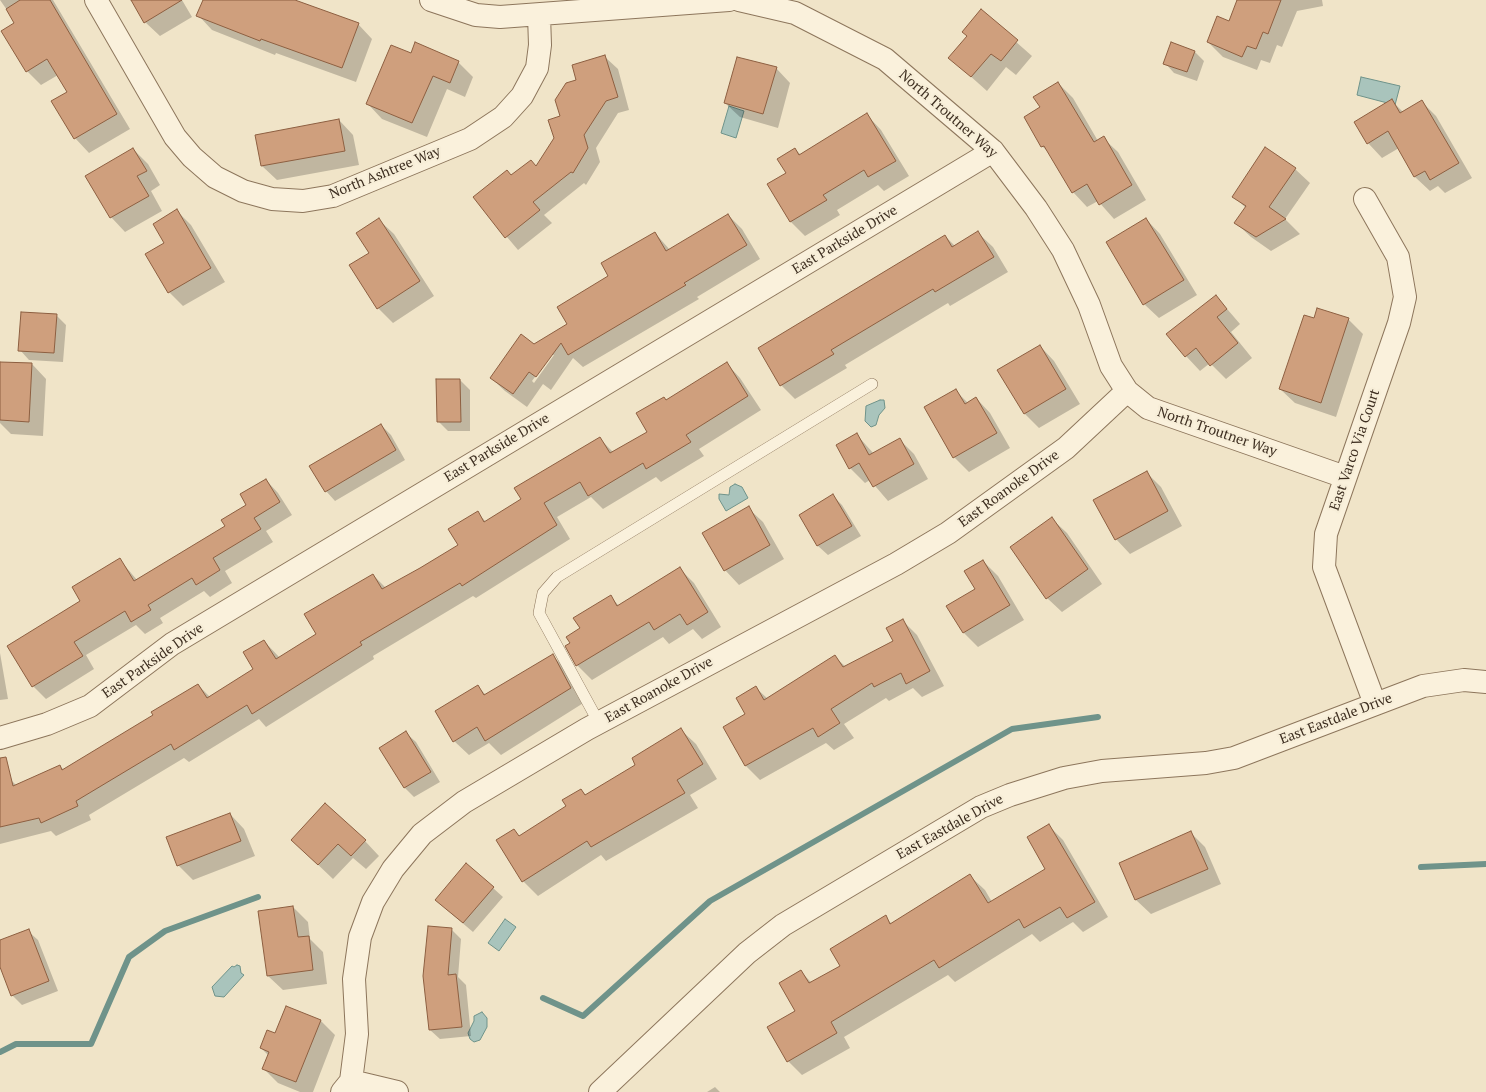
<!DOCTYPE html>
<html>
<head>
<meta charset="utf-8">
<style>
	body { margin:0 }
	canvas { display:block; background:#f0e4c8 }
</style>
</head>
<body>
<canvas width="1486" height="1092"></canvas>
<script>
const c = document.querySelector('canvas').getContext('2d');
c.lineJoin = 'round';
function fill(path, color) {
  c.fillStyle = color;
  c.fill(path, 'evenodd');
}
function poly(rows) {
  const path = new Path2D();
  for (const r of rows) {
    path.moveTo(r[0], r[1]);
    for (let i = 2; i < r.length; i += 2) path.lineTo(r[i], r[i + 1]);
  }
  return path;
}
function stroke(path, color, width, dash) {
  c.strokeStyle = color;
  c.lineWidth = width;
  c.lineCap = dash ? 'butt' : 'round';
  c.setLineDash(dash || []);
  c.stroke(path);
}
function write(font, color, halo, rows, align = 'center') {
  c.font = font + ' "PT Serif",serif';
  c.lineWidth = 4.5;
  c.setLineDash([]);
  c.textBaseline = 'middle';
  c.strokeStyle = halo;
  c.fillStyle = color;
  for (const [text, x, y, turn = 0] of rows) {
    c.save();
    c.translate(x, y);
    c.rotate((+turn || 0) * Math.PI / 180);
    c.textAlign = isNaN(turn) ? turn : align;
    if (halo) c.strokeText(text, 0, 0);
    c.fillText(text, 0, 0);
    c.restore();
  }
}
const water = poly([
	[1361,77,1400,86,1395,105,1357,95,1361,77],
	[729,106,744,111,736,138,721,133,729,106],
	[880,400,884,400,885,408,879,415,876,425,871,427,865,421,866,406,880,400],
	[735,484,742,487,748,498,726,511,719,499,719,494,729,495,730,487,735,484],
	[505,919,516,927,499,951,488,943,505,919],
	[237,965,240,966,241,973,244,975,224,997,215,996,212,987,232,966,234,967,237,965],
	[482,1012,487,1018,487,1027,480,1040,474,1042,470,1039,468,1033,474,1021,474,1016,482,1012]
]);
const shadow = poly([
	[0,0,53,0,130,129,89,153,75,138,69,92,58,75,41,85,27,71,16,23],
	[132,0,182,0,192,17,160,36,145,22],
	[204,0,282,0,358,24,372,39,356,82,276,53,275,55,212,30,198,15],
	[1238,0,1322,0,1323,6,1297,11,1282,47,1277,45,1270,63,1261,60,1257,70,1223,57,1208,42,1229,23],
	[981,11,1032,56,1016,75,1006,67,987,91,950,58,969,36],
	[1195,52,1204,61,1197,81,1174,73,1165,63],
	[412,54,458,62,473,77,465,97,447,89,427,137,382,119,368,104],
	[605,57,618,69,629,110,618,113,596,148,600,162,586,185,584,183,544,215,552,223,518,250,474,198,512,176,537,168,555,138,561,117,578,80],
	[776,68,790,83,778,128,740,117,725,103],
	[1058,83,1073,98,1098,141,1103,138,1118,152,1146,200,1114,219,1098,201,1087,207,1073,192,1050,154,1042,146,1042,108],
	[1392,101,1403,112,1422,102,1436,116,1472,178,1445,193,1438,186,1430,191,1415,177,1399,148,1382,158,1368,143],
	[867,115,881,130,909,176,884,191,878,185,837,210,840,215,805,236,791,222,769,185,787,174,795,149,801,155],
	[339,120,353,135,359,165,277,180,262,166],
	[133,149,148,164,160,185,151,191,162,211,125,232,111,217],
	[1295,169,1310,183,1285,219,1300,234,1271,251,1251,237,1236,223,1246,208,1234,197],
	[177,211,191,225,225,282,183,306,169,292,165,243],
	[728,215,742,229,760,259,697,297,699,299,583,367,573,358,551,390,543,384,527,407,505,391,491,378,568,324,610,277,655,233,670,250],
	[551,355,554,355,534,383,532,381],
	[1146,219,1160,234,1197,295,1159,318,1144,304],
	[379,220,394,234,434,296,393,323,378,308,351,266,370,253],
	[978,233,993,247,1008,272,950,306,948,303,845,365,847,368,795,399,781,385,945,236,955,246],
	[1216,296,1240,324,1231,332,1252,358,1226,379,1210,363,1200,371,1186,356],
	[56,315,66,325,63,362,29,360,20,350],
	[1348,319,1363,334,1336,417,1295,403,1280,389],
	[1040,346,1054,361,1080,404,1039,428,1025,414],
	[0,363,32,364,46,379,43,436,11,434,0,423],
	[727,364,740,378,761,410,699,449,704,456,661,482,656,477,603,509,591,497,557,517,570,539,476,598,473,596,373,656,374,659,266,727,259,719,189,762,184,758,89,815,91,820,56,836,51,831,0,844,0,782,11,780,17,786,60,766,64,770,155,715,198,685,210,697,255,670,264,641,280,658,318,634,373,575,386,588,459,546,477,512,486,522,523,500,600,439,614,453,649,433,667,401],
	[460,380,470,390,470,431,448,431,438,421],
	[956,391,968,403,976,398,990,413,1010,448,969,472,954,457,926,408],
	[381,425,391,435,405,460,335,501,326,491],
	[857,435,874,454,900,440,914,454,928,479,888,501,870,480,865,483,850,468],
	[1147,473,1161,487,1182,526,1130,554,1116,539],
	[266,480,278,493,292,515,266,531,273,542,225,571,232,583,210,597,204,591,160,618,163,623,145,634,136,625,86,655,94,669,46,699,33,686,82,601,120,560,137,580,226,526,248,505],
	[833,496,842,505,861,536,828,555,818,546,800,516],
	[748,508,763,522,784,559,739,585,725,570],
	[1052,519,1067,533,1102,584,1062,612,1047,598],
	[983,561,998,576,1024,620,978,647,964,633,948,606,976,589],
	[679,568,694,583,721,627,702,639,693,629,669,644,663,637,592,680,577,665,567,646,611,597,619,606],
	[903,621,917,635,944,686,922,697,913,688,889,701,886,698,844,724,854,738,834,750,826,743,760,780,746,766,724,728,747,715,756,688,768,699,835,657,846,667,895,641],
	[0,653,8,699,0,700],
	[552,655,567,670,585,702,501,755,489,743,469,755,454,741,478,687,486,695],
	[681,730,696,744,717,779,690,795,698,808,606,861,601,855,538,896,523,881,514,830,520,837,568,807,581,790,586,795,637,765],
	[406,733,416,742,440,782,414,797,405,788,381,748],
	[230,814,244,829,255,856,193,880,178,865],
	[1049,826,1063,840,1108,917,1083,932,1073,922,1040,942,1032,934,955,982,948,975,844,1037,850,1048,802,1075,788,1061,801,972,812,983,842,966,885,917,892,924,970,876,985,890,992,902,1047,869],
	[1191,833,1205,847,1221,884,1151,914,1136,900,1120,863],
	[292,840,365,841,379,856,366,869,353,858,333,879],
	[493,888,503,897,473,932,446,909],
	[293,907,308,922,310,939,323,952,327,984,283,990,268,976],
	[452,930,461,939,458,977,466,985,471,1036,440,1039,430,1030],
	[28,931,38,940,58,991,22,1005,12,995,0,964,0,942],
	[321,1021,335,1035,313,1092,300,1092,278,1083,264,1069,269,1056,261,1048,275,1035],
	[715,1087,720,1092,707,1092]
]);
const stream = poly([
	[1421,867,1486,864],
	[543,998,583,1016,710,901,1012,729,1098,717],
	[0,1052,16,1044,91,1044,129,957,165,931,258,897]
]);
const building = poly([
	[20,0,50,0,117,114,74,139,51,101,67,92,47,59,26,72,1,31,14,23,6,9,20,0],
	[131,0,182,0,144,23,131,0],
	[203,0,295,0,359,23,342,68,261,39,260,41,196,16,203,0],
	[1237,0,1281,0,1268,34,1263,32,1256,49,1247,46,1242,57,1207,42,1217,16,1229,21,1237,0],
	[981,9,1018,40,1001,61,991,54,971,77,948,58,967,36,962,32,981,9],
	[415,42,459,61,450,83,433,76,412,123,366,104,391,45,411,53,415,42],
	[1171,42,1195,51,1187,72,1163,64,1171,42],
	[605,55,618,97,606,101,584,135,588,148,573,173,571,172,533,202,540,210,505,238,473,197,507,170,511,175,531,160,536,166,554,138,548,120,560,116,555,100,566,83,576,80,572,65,605,55],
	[737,57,777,67,763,114,724,103,737,57],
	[1058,82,1094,142,1104,136,1132,185,1099,205,1087,184,1072,193,1044,146,1041,147,1024,117,1040,107,1033,97,1058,82],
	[1392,99,1400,113,1422,100,1459,163,1430,180,1425,171,1414,177,1388,131,1367,144,1354,122,1392,99],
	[867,113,896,161,868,177,864,170,823,195,827,200,790,222,767,184,786,173,777,159,795,148,799,155,867,113],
	[339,119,345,151,261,166,255,135,339,119],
	[1265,147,1296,168,1269,207,1286,219,1256,237,1234,223,1246,206,1232,197,1265,147],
	[133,148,147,171,137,176,149,196,110,218,85,176,133,148],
	[177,209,211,268,168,293,145,254,164,243,153,224,177,209],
	[728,214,747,245,684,283,686,285,568,355,561,343,536,377,529,372,513,394,490,378,521,334,534,344,567,324,557,307,608,276,601,263,655,232,666,251,728,214],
	[379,218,420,281,377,309,349,265,369,253,356,233,379,218],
	[1146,218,1184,280,1143,305,1106,242,1146,218],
	[978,231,994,257,935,292,933,289,831,350,834,354,780,386,758,348,945,235,952,247,978,231],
	[1216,295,1227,309,1217,317,1238,343,1210,366,1196,348,1185,357,1166,334,1216,295],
	[1317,308,1349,318,1321,403,1279,389,1304,315,1314,318,1317,308],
	[21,312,57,314,54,353,18,351,21,312],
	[1040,345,1066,389,1024,414,997,370,1040,345],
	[0,362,32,363,29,422,0,420,0,362],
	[727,362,748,396,686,435,691,442,646,469,643,463,588,496,580,482,544,503,557,525,462,586,460,583,360,642,362,645,252,714,247,705,174,750,171,744,76,801,78,806,41,823,39,818,0,827,0,758,6,757,13,786,60,765,62,770,153,715,151,712,198,684,207,698,253,669,243,652,264,640,276,659,316,634,304,614,373,574,382,589,420,568,458,545,448,529,478,511,484,522,521,499,514,488,600,437,610,453,647,432,636,413,664,397,666,400,727,362],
	[436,379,460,379,461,422,437,422,436,379],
	[956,389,965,404,976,397,997,433,953,458,924,407,956,389],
	[381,424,396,450,325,492,309,466,381,424],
	[857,433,869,455,900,438,914,464,873,487,859,463,849,469,836,445,857,433],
	[1147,471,1168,511,1115,540,1093,500,1147,471],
	[266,479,280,502,254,518,261,529,213,558,220,570,196,585,192,578,148,605,151,610,131,622,125,611,74,642,83,656,32,687,7,646,80,601,72,587,120,558,134,581,225,526,221,520,246,505,240,494,266,479],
	[833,494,852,526,817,546,799,515,833,494],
	[749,506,770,545,724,571,702,533,749,506],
	[1052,517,1088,569,1046,599,1010,547,1052,517],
	[983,560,1010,605,963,633,946,606,975,589,964,571,983,560],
	[680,567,708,612,687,625,680,614,654,630,649,622,576,666,565,646,570,643,566,637,580,628,573,618,611,595,617,606,680,567],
	[903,619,930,671,906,684,901,673,874,687,872,683,831,709,840,723,818,737,813,728,745,766,723,727,745,714,736,698,756,686,764,700,835,655,843,667,893,641,886,628,903,619],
	[553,654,571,688,485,741,477,727,453,742,435,711,478,685,484,695,553,654],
	[681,728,703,764,677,780,685,793,591,847,587,841,522,882,496,840,514,829,519,836,566,806,562,800,581,789,585,795,635,765,632,758,681,728],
	[406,731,431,772,404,788,379,748,406,731],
	[325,803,366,840,351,856,338,844,318,865,291,840,325,803],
	[230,813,241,841,177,866,166,837,230,813],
	[1049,824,1095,902,1067,918,1060,907,1024,928,1019,919,939,968,934,960,831,1022,837,1033,787,1062,767,1027,795,1011,779,983,801,970,809,983,840,966,830,949,886,915,890,924,970,874,988,903,1045,869,1027,837,1049,824],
	[1191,831,1208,869,1135,900,1119,863,1191,831],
	[466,863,494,887,463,923,435,900,466,863],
	[293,906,298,937,309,936,313,970,267,976,258,911,293,906],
	[428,926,452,928,448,975,456,974,462,1027,429,1030,423,976,428,926],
	[29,929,49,981,11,996,0,967,0,940,29,929],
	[286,1006,321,1020,296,1082,262,1069,269,1052,260,1048,267,1030,275,1033,286,1006]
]);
const service = poly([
	[599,723,539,613,543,593,557,577,872,384]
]);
const minor = poly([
	[96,0,175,137,192,157,215,177,243,191,272,199,303,201,333,196,470,139,503,117,522,96,537,68,540,45,539,15],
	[431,0,476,15,500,17,729,0],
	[739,0,795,13,885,59,993,151,1036,208,1063,250,1089,305,1111,366,1127,391,1148,408,1345,477],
	[1365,199,1398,257,1405,297,1399,323,1326,534,1324,567,1375,704],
	[0,738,47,724,90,706,172,644,993,151],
	[351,1081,397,1092],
	[342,1092,351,1081,357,1034,354,979,360,937,373,902,393,869,422,834,464,802,587,729,896,564,948,533,1066,448,1127,391],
	[600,1092,747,953,783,925,981,807,1010,795,1064,778,1102,771,1206,763,1234,758,1423,686,1464,680,1486,682]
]);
const streetNames = [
	["North Troutner Way",948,114,41],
	["North Ashtree Way",385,173,-22],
	["East Parkside Drive",845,240,-31],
	["North Troutner Way",1217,432,19],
	["East Parkside Drive",497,448,-31],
	["East Varco Via Court",1355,450,-71],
	["East Roanoke Drive",1009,489,-36],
	["East Parkside Drive",153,661,-35],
	["East Roanoke Drive",659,690,-29],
	["East Eastdale Drive",1336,719,-21],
	["East Eastdale Drive",950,827,-29]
];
fill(water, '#a9c4bc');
stroke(water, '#6f938a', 1);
fill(shadow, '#0003');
stroke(stream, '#6f938a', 6);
fill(building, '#cf9f7d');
stroke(building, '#8d5f41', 1);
stroke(service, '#8d765c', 12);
stroke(minor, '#8d765c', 24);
stroke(service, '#faf1dc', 11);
stroke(minor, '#faf1dc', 22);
write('14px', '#3d2e20', '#f7eed8', streetNames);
</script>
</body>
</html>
